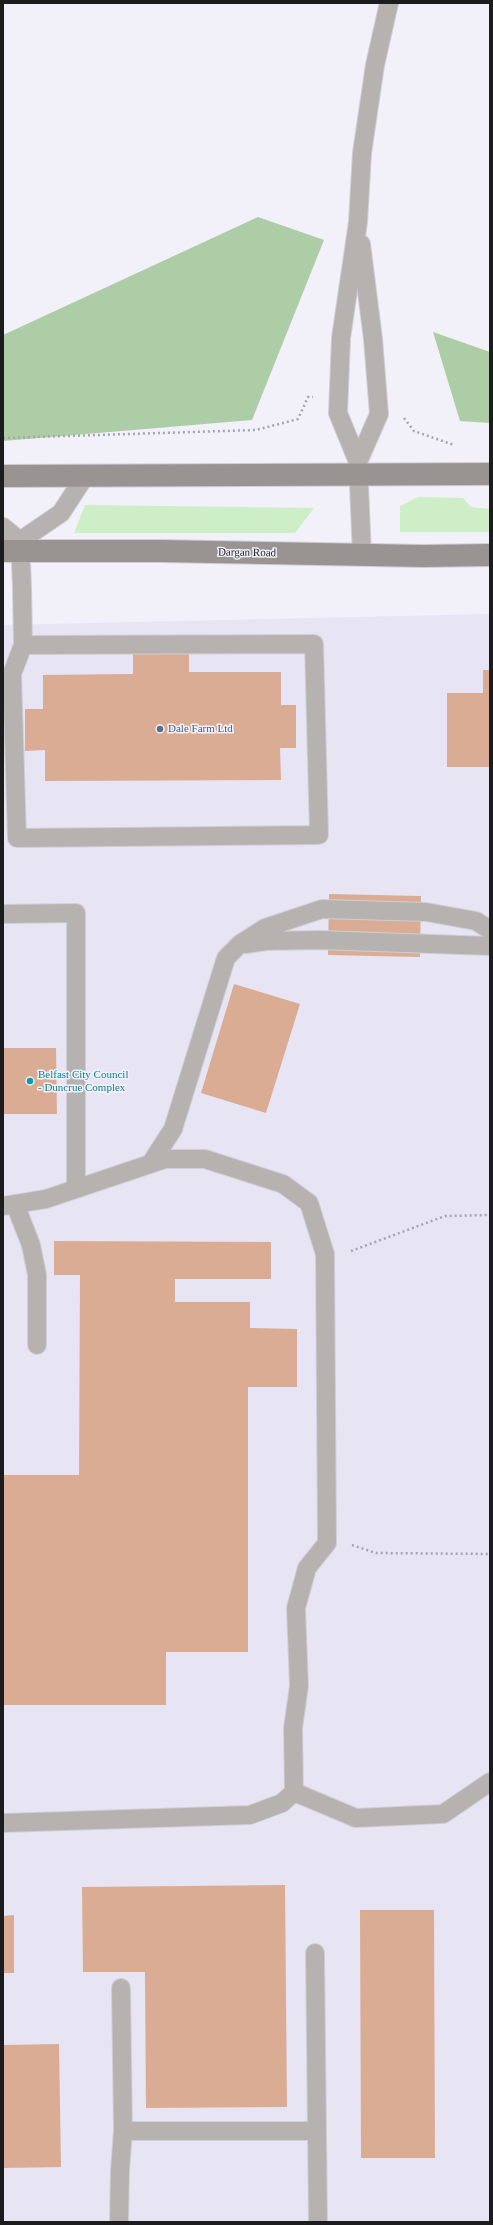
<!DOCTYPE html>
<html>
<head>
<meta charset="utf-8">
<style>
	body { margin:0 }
	#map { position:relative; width:493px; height:2225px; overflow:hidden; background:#f2f0f9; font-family:Georgia,serif }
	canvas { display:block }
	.frame { position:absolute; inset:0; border:4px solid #1c1c1f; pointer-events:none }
</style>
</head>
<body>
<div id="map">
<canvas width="493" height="2225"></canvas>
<div class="frame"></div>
</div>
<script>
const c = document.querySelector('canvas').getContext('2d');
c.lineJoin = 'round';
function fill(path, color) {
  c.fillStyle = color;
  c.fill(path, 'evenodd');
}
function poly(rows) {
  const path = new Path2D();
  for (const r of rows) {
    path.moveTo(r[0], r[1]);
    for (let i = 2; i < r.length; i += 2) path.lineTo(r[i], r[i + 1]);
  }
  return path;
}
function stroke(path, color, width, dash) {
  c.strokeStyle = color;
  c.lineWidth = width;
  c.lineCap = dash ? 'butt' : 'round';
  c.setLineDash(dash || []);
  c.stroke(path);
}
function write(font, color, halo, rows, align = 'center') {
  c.font = font + ' Georgia,serif';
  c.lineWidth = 3;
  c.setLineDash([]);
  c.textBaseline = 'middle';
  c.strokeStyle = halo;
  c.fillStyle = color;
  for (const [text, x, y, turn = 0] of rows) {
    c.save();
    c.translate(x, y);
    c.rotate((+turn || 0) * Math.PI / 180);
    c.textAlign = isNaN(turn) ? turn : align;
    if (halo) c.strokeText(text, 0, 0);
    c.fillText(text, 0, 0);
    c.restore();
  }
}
const built = poly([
	[490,614,490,2222,3,2222,3,625]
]);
const green = poly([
	[418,497,463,498,471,507,490,509,490,532,400,532,400,506],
	[85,505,314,508,295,533,74,533]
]);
const forest = poly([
	[258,217,324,240,252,420,3,441,3,335],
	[433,332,490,352,490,423,460,421]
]);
const building = poly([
	[133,654,189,654,189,672,281,672,281,705,296,705,296,748,280,748,281,780,45,781,45,750,25,751,25,709,43,709,43,675,133,674],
	[483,670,490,670,490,767,447,767,447,693,483,693],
	[329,894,421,896,420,957,328,955],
	[234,984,300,1004,266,1113,201,1093],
	[3,1048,56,1048,57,1114,3,1114],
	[54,1241,271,1242,271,1279,175,1279,175,1302,250,1302,250,1328,297,1329,297,1387,248,1387,248,1652,166,1652,166,1705,3,1705,3,1475,79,1475,80,1275,54,1275],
	[285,1885,287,2107,146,2108,145,1972,83,1972,82,1887],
	[360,1910,434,1910,435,2158,361,2158],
	[14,1915,14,1973,3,1973,3,1916],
	[59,2044,61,2167,3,2168,3,2045]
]);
const path = poly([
	[404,418,414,431,454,445],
	[3,438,256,430,298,419,308,397,313,397],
	[351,1251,445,1216,490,1215],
	[352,1545,376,1553,490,1554]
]);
const lane = poly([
	[358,462,379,414,373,339,361,244],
	[3,527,20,541,22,587,23,645,12,674,17,838,319,835,314,644,23,645],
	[20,541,61,513,85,476],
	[362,555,358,462,338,413,341,338,358,222,362,153,375,65,389,3],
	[3,914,76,913,76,1189],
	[245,944,266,941,319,940,490,946],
	[151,1163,173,1129,226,958,240,944,265,928,322,909,426,912,476,921,490,930],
	[15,1204,31,1245,37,1275,37,1345],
	[3,1206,46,1199,165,1159,205,1159,283,1184,309,1203,325,1254,327,1543,307,1568,296,1608,299,1686,293,1728,294,1792,282,1803,250,1815,3,1823],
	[294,1792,356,1818,443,1814,490,1782],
	[315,1953,318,2222],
	[123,2131,317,2131],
	[119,2222,120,2170,123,2131,121,1988]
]);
const secondary = poly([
	[3,476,490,474],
	[3,551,161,551,423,556,490,555]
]);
const markers = [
	[160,729,4,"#5c6f8a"],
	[30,1081,4,"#0f9aa8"]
];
const streetNames = [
	["Dargan Road",247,553,1]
];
const serviceNames = [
	["Dale Farm Ltd",168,729]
];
const cultureNames = [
	["Belfast City Council",38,1075],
	["- Duncrue Complex",38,1088]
];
fill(built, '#e7e4f4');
fill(green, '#cdeec6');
fill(forest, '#adcda6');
fill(building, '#daac93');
stroke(lane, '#d0ced6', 20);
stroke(secondary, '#d0ced6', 24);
stroke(path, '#a6a5ac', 2.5, [2, 3]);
stroke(lane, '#b6b2b0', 18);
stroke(secondary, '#999391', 22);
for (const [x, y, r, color] of markers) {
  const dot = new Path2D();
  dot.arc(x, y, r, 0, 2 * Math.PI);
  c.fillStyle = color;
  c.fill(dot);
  stroke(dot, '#f2f0f9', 1.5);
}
write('11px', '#1c1c1f', '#f2f0f9', streetNames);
write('11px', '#4e5e75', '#f2f0f9', serviceNames, 'left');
write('11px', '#0d838f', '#f2f0f9', cultureNames, 'left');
</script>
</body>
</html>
